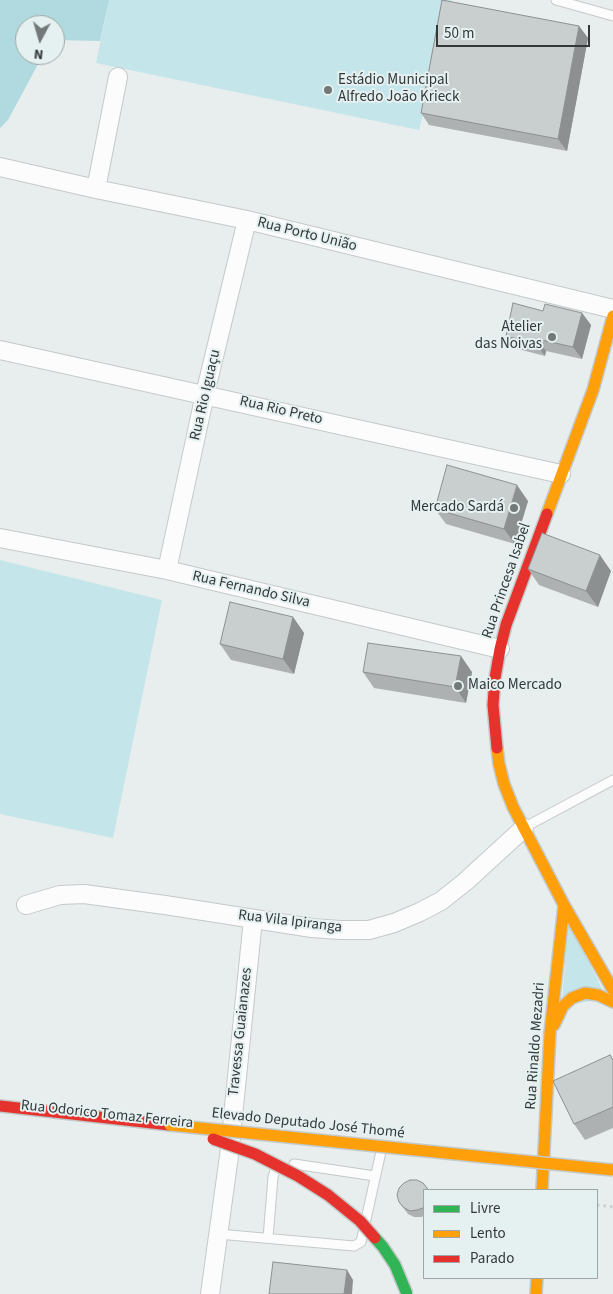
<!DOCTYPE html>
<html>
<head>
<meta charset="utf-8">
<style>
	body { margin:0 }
	#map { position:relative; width:613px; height:1294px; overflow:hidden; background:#e8eeee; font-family:"Source Sans 3",sans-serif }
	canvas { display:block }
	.legend { position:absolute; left:423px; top:1189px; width:175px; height:90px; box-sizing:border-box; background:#e5f0f1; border:1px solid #9ea6a7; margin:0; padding:6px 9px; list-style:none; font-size:15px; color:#343839 }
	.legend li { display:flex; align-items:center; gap:10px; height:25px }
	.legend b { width:25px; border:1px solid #9ea6a7 }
	.north { position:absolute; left:15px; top:15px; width:50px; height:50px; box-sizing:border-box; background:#e5f0f1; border:1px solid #9ea6a7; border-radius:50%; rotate:186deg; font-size:14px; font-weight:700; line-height:20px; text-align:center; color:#343839 }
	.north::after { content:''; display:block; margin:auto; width:18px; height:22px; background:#737878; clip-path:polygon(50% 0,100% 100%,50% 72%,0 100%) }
	.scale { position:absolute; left:436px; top:25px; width:154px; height:22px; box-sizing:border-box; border:2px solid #343839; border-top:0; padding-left:6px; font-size:15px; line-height:18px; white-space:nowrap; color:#343839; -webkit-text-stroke:4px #e5f0f1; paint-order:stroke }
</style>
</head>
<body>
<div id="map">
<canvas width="613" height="1294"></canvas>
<ul class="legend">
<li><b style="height:6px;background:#30b455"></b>Livre</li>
<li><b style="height:6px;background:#ff9f0a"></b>Lento</li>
<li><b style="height:6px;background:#e5322d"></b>Parado</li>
</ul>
<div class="north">N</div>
<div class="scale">50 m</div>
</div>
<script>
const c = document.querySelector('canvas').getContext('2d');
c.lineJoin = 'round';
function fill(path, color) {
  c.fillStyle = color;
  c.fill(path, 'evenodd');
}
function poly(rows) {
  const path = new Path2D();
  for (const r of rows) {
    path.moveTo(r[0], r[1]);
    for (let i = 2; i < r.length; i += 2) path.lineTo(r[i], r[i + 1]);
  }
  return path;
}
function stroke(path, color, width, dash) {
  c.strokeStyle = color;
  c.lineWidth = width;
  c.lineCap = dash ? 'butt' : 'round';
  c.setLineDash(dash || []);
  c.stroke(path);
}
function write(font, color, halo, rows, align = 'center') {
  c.font = font + ' "Source Sans 3",sans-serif';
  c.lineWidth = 4;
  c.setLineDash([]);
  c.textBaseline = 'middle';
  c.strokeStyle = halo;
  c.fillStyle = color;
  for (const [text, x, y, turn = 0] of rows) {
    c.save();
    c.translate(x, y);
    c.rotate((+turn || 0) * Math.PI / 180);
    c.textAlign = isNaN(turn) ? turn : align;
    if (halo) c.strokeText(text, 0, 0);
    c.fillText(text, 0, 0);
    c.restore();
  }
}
const green = poly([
	[109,0,451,0,419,130,96,63],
	[0,560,162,600,113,838,0,814],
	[568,919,607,999,562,1005]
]);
const forest = poly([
	[0,0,109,0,100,41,55,40,55,25,25,25,25,55,43,55,8,120,0,128]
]);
const path = poly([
	[597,1205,613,1207]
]);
const lane = poly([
	[556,0,613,16],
	[525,827,613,780],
	[294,1164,375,1176],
	[218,1234,354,1246,361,1242,382,1147],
	[268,1238,273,1177,276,1167]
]);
const street = poly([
	[0,167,96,189,247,220,613,309],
	[96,189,118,77],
	[0,350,561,474],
	[0,538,167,570,500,649],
	[167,570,205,394,247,220],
	[26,905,60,895,84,894,165,905,312,928,340,930,369,930,394,923,420,912,441,901,465,882,524,828],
	[210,1294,229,1156,253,919]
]);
const slow = poly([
	[547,514,593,390,613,316],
	[497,748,499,764,504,784,513,807,564,905,613,990],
	[554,1025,563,1006,572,998,585,993,598,995,613,1002],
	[542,1190,550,1033,564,905],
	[536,1294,537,1278]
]);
const jam = poly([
	[497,748,493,705,495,678,500,649,506,625,547,514],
	[0,1106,170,1125]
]);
const fastBridge = poly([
	[375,1238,383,1247,395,1265,407,1294]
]);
const slowBridge = poly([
	[170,1125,613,1170]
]);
const jamBridge = poly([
	[213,1139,255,1154,298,1176,328,1195,360,1221,375,1238]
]);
const wall = poly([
	[579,26,588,38,567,151,429,125,421,113],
	[543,311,582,313,591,325,582,359,546,351,545,356,514,348,506,336],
	[528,501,515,544,446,524,435,509],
	[528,569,611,571,598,607,539,585],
	[293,617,304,633,294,674,231,660,220,644],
	[363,672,472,672,466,703,374,688],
	[610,1055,613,1059,613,1128,585,1140,574,1124],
	[423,1183,429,1190,424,1190,424,1216,421,1217,414,1217,408,1214,399,1202]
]);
const shadedWall = poly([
	[579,26,588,38,567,151,558,139],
	[582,313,591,325,582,359,573,347],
	[537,339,546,351,545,356,536,344],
	[517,485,528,501,515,544,504,529],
	[600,555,611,571,598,607,586,591],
	[293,617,304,633,294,674,283,659],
	[461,656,472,672,466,703,455,687],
	[347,1270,353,1280,352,1294,344,1294]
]);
const building = poly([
	[442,0,579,26,558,139,421,113,442,0],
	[513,303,543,311,545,304,582,313,573,347,537,339,536,344,506,336,513,303],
	[447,465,517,485,504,529,435,509,447,465],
	[542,533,600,555,586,591,528,569,542,533],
	[230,602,293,617,283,659,220,644,230,602],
	[368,643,461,656,455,687,363,672,368,643],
	[610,1055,613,1060,613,1107,574,1124,553,1081,610,1055],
	[410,1180,417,1180,423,1183,427,1188,428,1190,424,1190,424,1206,423,1208,417,1210,410,1211,403,1207,399,1202,397,1195,399,1188,404,1183,410,1180],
	[273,1262,347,1270,344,1294,269,1294,273,1262]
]);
const markers = [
	[328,90,5,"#737878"],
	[552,337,5,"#737878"],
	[514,508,5,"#737878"],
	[458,686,5,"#737878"]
];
const poiNames = [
	["Estádio Municipal",338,81],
	["Alfredo João Krieck",338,98],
	["Atelier",542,328,"right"],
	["das Noivas",542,345,"right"],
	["Mercado Sardá",504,508,"right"],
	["Maico Mercado",468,686]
];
const streetNames = [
	["Rua Porto União",307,235,14],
	["Rua Rio Iguaçu",206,395,-77],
	["Rua Rio Preto",281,411,13],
	["Rua Princesa Isabel",507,581,-71],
	["Rua Fernando Silva",251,590,13],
	["Rua Vila Ipiranga",290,922,7],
	["Travessa Guaianazes",241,1032,-84],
	["Rua Rinaldo Mezadri",536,1046,-86],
	["Rua Odorico Tomaz Ferreira",107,1115,6],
	["Elevado Deputado José Thomé",308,1124,6]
];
fill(green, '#c4e5e9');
fill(forest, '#b0dadf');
stroke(lane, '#c4c9c9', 11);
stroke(street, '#c4c9c9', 20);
stroke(slow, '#c4c9c9', 14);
stroke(jam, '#c4c9c9', 14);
stroke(path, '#cccece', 3, [2.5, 4]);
stroke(lane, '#fcfcfc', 9);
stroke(street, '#fcfcfc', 18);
stroke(slow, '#ff9f0a', 11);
stroke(jam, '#e5322d', 11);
stroke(fastBridge, '#c4c9c9', 14, []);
stroke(slowBridge, '#c4c9c9', 14, []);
stroke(jamBridge, '#c4c9c9', 14, []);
stroke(fastBridge, '#30b455', 11);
stroke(slowBridge, '#ff9f0a', 11);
stroke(jamBridge, '#e5322d', 11);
fill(wall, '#adb1b1');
fill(shadedWall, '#8d9090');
fill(building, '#c9cece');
stroke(building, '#8d9090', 1);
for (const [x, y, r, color] of markers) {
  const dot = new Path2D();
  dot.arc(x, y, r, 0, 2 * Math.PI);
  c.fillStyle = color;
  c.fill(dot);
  stroke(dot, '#e5f0f1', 2);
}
write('15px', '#343839', '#e5f0f1', poiNames, 'left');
write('15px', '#343839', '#e5f0f1', streetNames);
</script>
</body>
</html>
